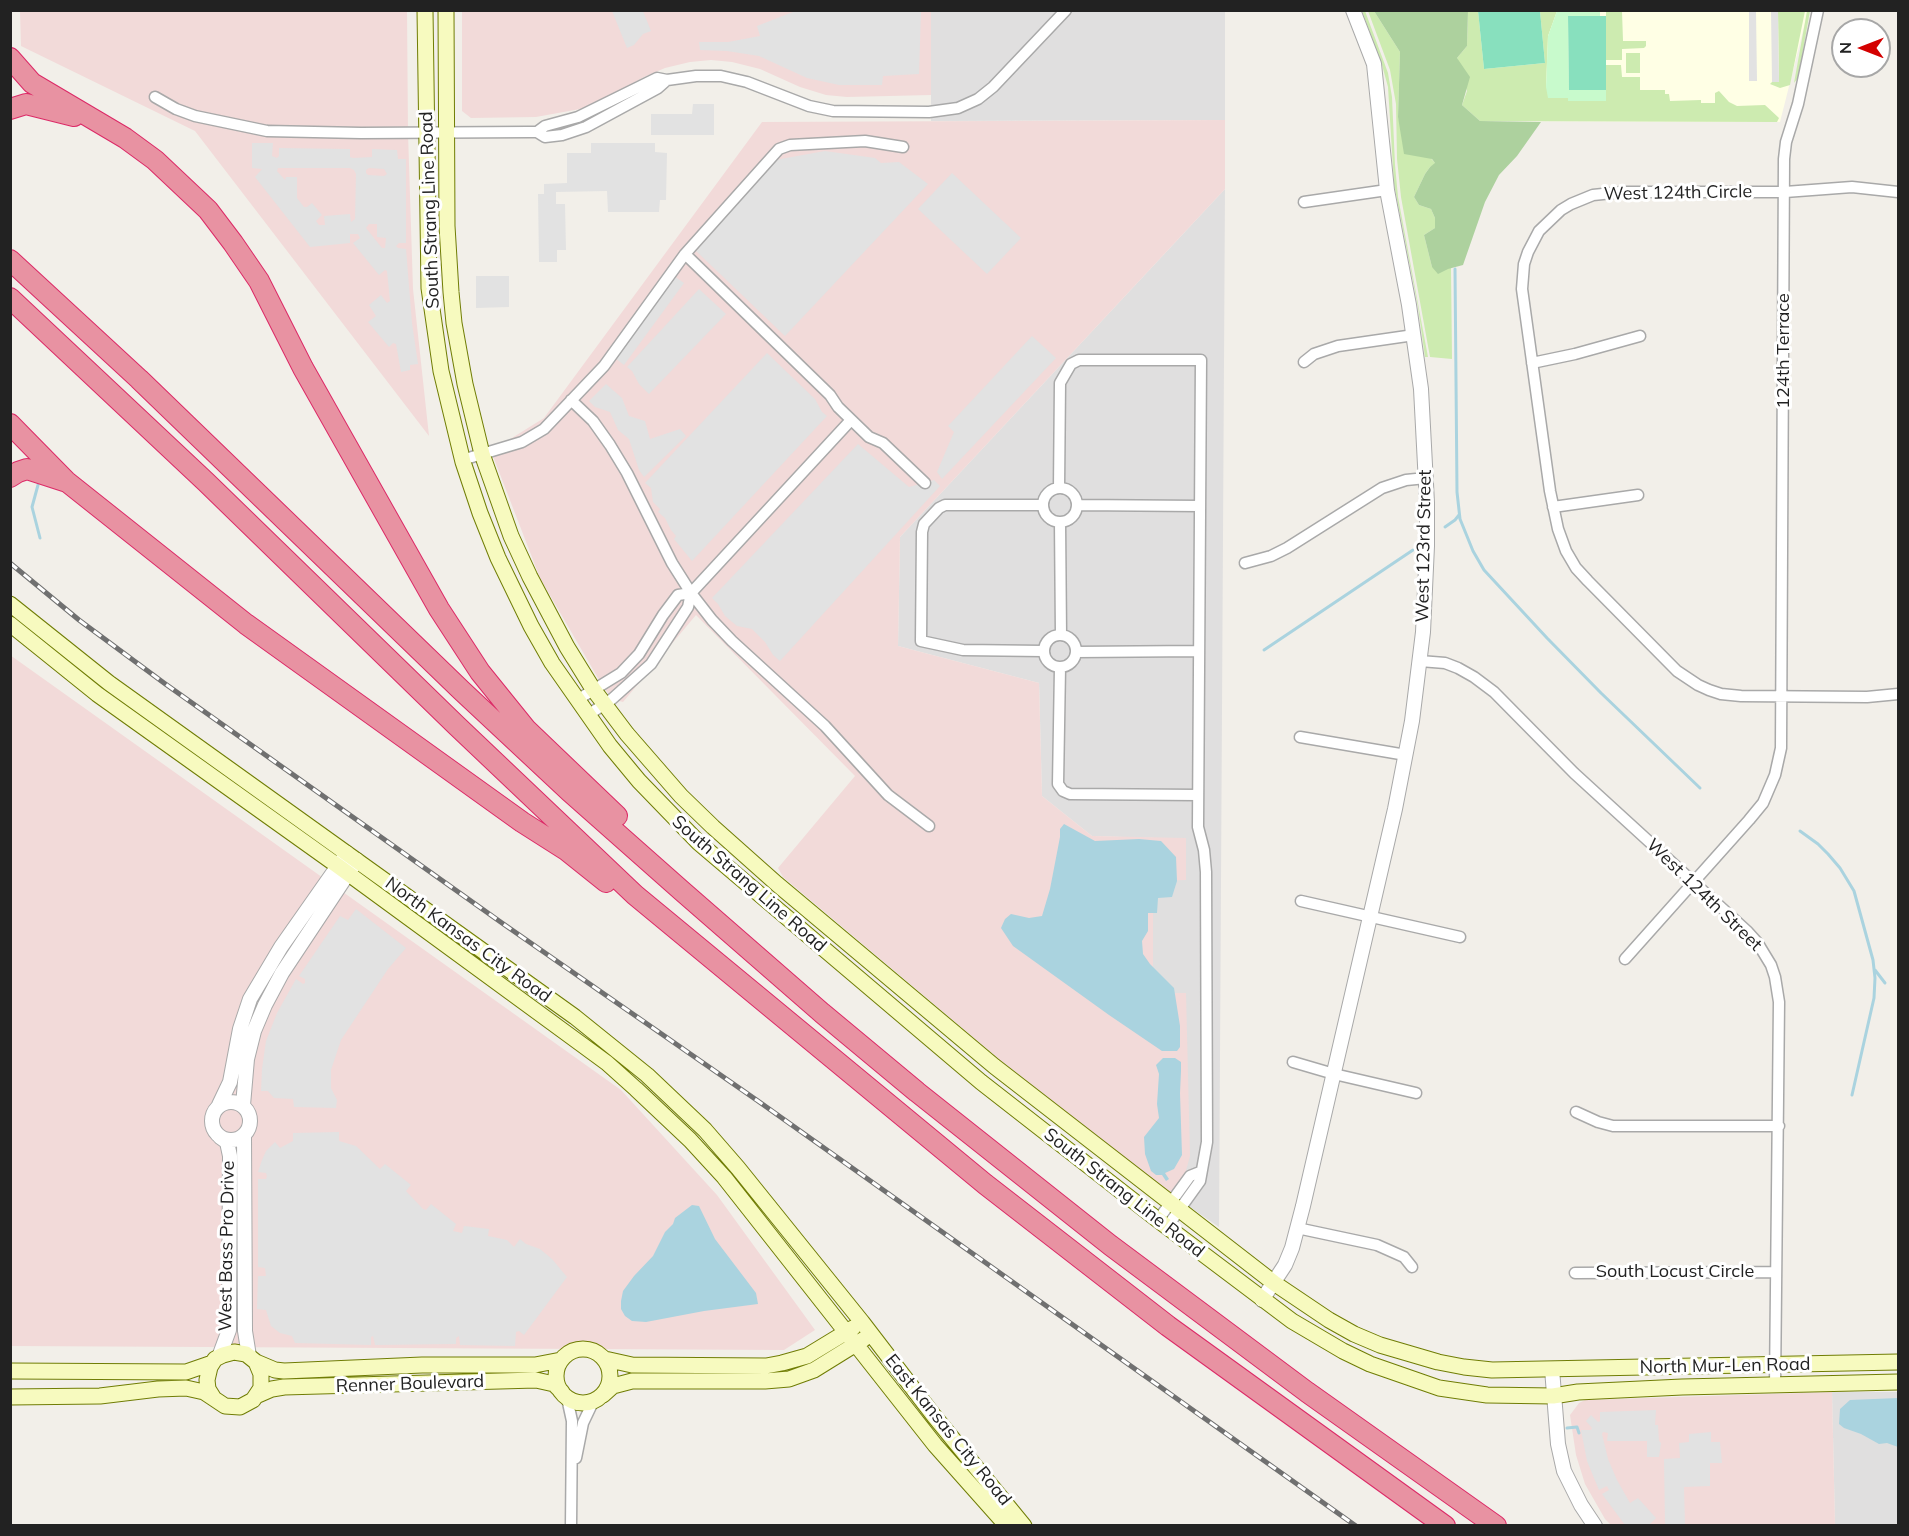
<!DOCTYPE html>
<html>
<head>
<meta charset="utf-8">
<style>
	body { margin:0 }
	#map { position:relative; width:1909px; height:1536px; overflow:hidden; background:#f2efe9; font-family:Mulish,sans-serif }
	canvas { display:block }
	.frame { position:absolute; inset:0; border:12px solid #222; pointer-events:none }
	.north { position:absolute; left:1831px; top:18px; width:60px; height:60px; box-sizing:border-box; background:#fff; border:2px solid #a7a7a7; border-radius:50%; rotate:270deg; font-size:16px; font-weight:700; line-height:24px; text-align:center; color:#222 }
	.north::after { content:''; display:block; margin:auto; width:21px; height:27px; background:#d40000; clip-path:polygon(50% 0,100% 100%,50% 72%,0 100%) }
</style>
</head>
<body>
<div id="map">
<canvas width="1909" height="1536"></canvas>
<div class="frame"></div>
<div class="north">N</div>
</div>
<script>
const c = document.querySelector('canvas').getContext('2d');
c.lineJoin = 'round';
function fill(path, color) {
  c.fillStyle = color;
  c.fill(path, 'evenodd');
}
function poly(rows) {
  const path = new Path2D();
  for (const r of rows) {
    if (r.length === 3) {
      path.moveTo(r[0] + r[2], r[1]);
      path.arc(r[0], r[1], r[2], 0, 2 * Math.PI);
      continue;
    }
    path.moveTo(r[0], r[1]);
    for (let i = 2; i < r.length; i += 2) path.lineTo(r[i], r[i + 1]);
  }
  return path;
}
function stroke(path, color, width, dash) {
  c.strokeStyle = color;
  c.lineWidth = width;
  c.lineCap = dash ? 'butt' : 'round';
  c.setLineDash(dash || []);
  c.stroke(path);
}
function write(font, color, halo, rows, align = 'center') {
  c.font = font + ' Mulish,sans-serif';
  c.lineWidth = 6;
  c.setLineDash([]);
  c.textBaseline = 'middle';
  c.strokeStyle = halo;
  c.fillStyle = color;
  for (const [text, x, y, turn = 0] of rows) {
    c.save();
    c.translate(x, y);
    c.rotate((+turn || 0) * Math.PI / 180);
    c.textAlign = isNaN(turn) ? turn : align;
    if (halo) c.strokeText(text, 0, 0);
    c.fillText(text, 0, 0);
    c.restore();
  }
}
const residential = poly([
	[931,11,1225,11,1225,120,931,121],
	[1225,189,1219,1227,1178,1199,1185,993,1153,993,1153,880,1186,839,1092,836,1042,796,1039,683,898,646,900,537],
	[1832,1392,1898,1392,1898,1525,1835,1525]
]);
const commercial = poly([
	[20,11,407,11,408,133,413,289,429,436,195,131,21,46],
	[462,11,931,11,931,95,847,97,826,95,800,87,760,69,732,62,711,60,690,62,665,68,644,77,599,102,580,109,536,117,471,118,462,111],
	[1225,120,1225,189,900,537,898,646,1039,683,1042,796,1092,836,1186,838,1186,880,1153,881,1153,993,1186,993,1190,1156,1178,1199,999,1059,783,877,778,868,855,776,696,615,623,702,612,699,602,685,540,578,491,451,544,418,762,122],
	[10,655,621,1090,717,1195,815,1330,784,1350,11,1346],
	[1832,1392,1835,1525,1611,1525,1605,1519,1585,1484,1576,1455,1570,1415,1579,1403,1585,1400]
]);
const education = poly([
	[1471,11,1808,11,1780,122,1480,121]
]);
const grass = poly([
	[1362,11,1365,11,1388,73,1392,97,1395,165,1398,197,1428,357,1425,357,1418,307,1394,184,1388,87,1382,65],
	[1368,11,1374,11,1400,52,1398,117,1400,124,1436,164,1430,167,1425,174,1414,197,1419,205,1431,209,1435,218,1435,228,1424,235,1432,267,1451,268,1452,359,1430,357,1401,197,1397,159,1396,104,1390,70],
	[1468,11,1478,11,1484,69,1545,63,1540,11,1557,11,1548,36,1546,87,1568,98,1606,101,1606,65,1621,65,1622,77,1640,77,1640,90,1665,90,1665,94,1669,94,1670,101,1701,100,1701,103,1715,103,1715,93,1719,91,1729,102,1737,106,1765,105,1779,118,1777,122,1480,121,1462,105,1467,91,1457,58,1467,46],
	[1606,11,1622,11,1623,41,1646,41,1646,46,1644,48,1622,49,1622,60,1606,60],
	[1778,11,1805,11,1790,85,1780,88,1770,84,1772,82,1779,81],
	[1807,11,1810,11,1798,78,1794,83],
	[1626,53,1640,53,1640,73,1626,73]
]);
const forest = poly([
	[1374,11,1468,11,1467,46,1457,58,1470,77,1462,105,1480,121,1541,122,1517,156,1499,175,1485,202,1463,265,1448,269,1438,274,1432,267,1424,235,1435,228,1435,218,1431,209,1419,205,1414,197,1425,174,1430,167,1435,163,1432,159,1404,154,1398,117,1400,52]
]);
const park = poly([
	[1557,11,1600,11,1600,16,1568,16,1569,90,1606,90,1606,101,1568,101,1568,98,1548,98,1546,87,1548,36]
]);
const pitch = poly([
	[1478,11,1540,11,1545,63,1484,69],
	[1568,16,1606,16,1606,90,1569,90]
]);
const parking = poly([
	[612,11,643,11,651,31,643,34,634,45,627,48],
	[794,11,921,11,919,74,883,76,882,85,839,85,807,78,759,56,727,51,700,50,699,42,728,42,760,36,757,26,793,12],
	[1749,11,1756,11,1757,81,1749,81],
	[1771,11,1778,11,1779,82,1772,82],
	[693,104,714,104,714,135,651,135,651,114,692,114],
	[252,143,273,143,272,156,277,158,279,156,279,148,350,149,350,157,353,158,372,157,372,149,397,150,398,159,406,159,406,243,399,243,396,246,398,248,406,249,412,323,418,364,410,365,410,370,401,372,396,344,393,343,389,347,368,322,376,316,369,305,381,295,387,303,390,301,387,271,385,270,379,275,353,243,360,238,358,234,350,234,350,243,310,247,255,177,262,169,252,168],
	[278,168,350,168,354,170,356,174,355,219,351,222,350,214,324,216,325,225,319,225,316,221,322,215,312,203,307,207,304,207,297,198,297,177,286,177,285,180,277,171],
	[369,168,384,169,387,174,384,176,368,175,366,173,366,170],
	[369,224,377,224,377,237,386,238,385,248,382,248,366,228],
	[591,143,655,143,655,152,667,153,666,200,660,200,659,212,608,212,607,191,556,192,556,204,565,204,566,250,557,250,557,262,539,262,538,194,544,194,544,184,567,183,567,153,591,153],
	[825,151,875,158,881,163,899,162,928,184,785,336,696,251,775,160],
	[952,173,1021,238,987,274,918,209],
	[671,274,684,283,624,365,611,355],
	[476,276,509,276,509,307,476,308],
	[699,289,726,314,649,394,639,384,632,371,627,367],
	[1032,336,1056,358,942,479,937,472,954,432,948,426],
	[767,353,815,399,822,412,827,416,692,561,674,539,676,536,671,530,665,518,658,512,660,509,653,502,651,488,645,483],
	[606,384,622,398,629,416,645,421,650,439,680,429,686,436,644,477,639,470,629,439,618,430,610,412,595,407,589,401],
	[858,444,909,487,934,480,940,486,780,661,773,655,765,642,752,629,737,626,725,616,718,604,712,598],
	[356,909,406,948,388,969,341,1040,331,1070,331,1088,337,1100,336,1108,294,1107,293,1099,274,1098,268,1091,261,1091,262,1069,266,1041,277,1013,296,979,303,984,305,983,305,979,299,976,340,916,348,920],
	[339,1132,339,1141,356,1146,380,1169,385,1164,411,1185,406,1191,423,1209,426,1210,431,1204,456,1224,453,1231,462,1233,464,1226,489,1229,488,1236,507,1240,514,1247,520,1239,526,1244,540,1249,552,1259,567,1277,524,1335,519,1331,516,1332,515,1346,460,1345,459,1336,456,1338,456,1344,375,1345,373,1336,371,1337,371,1345,295,1343,292,1336,280,1333,271,1326,266,1310,257,1309,258,1276,266,1276,265,1268,258,1267,258,1179,266,1179,267,1176,266,1173,258,1172,262,1160,266,1151,275,1142,280,1148,293,1141,293,1133],
	[1656,1410,1655,1425,1658,1425,1659,1441,1661,1443,1659,1457,1647,1457,1647,1441,1607,1441,1608,1433,1603,1432,1602,1434,1608,1459,1617,1480,1630,1503,1638,1498,1656,1518,1649,1525,1625,1525,1602,1494,1609,1490,1607,1486,1599,1490,1594,1478,1587,1461,1581,1430,1591,1430,1592,1428,1586,1421,1591,1415,1598,1422,1600,1421,1600,1412],
	[1711,1432,1711,1442,1720,1442,1722,1463,1710,1463,1710,1486,1684,1487,1685,1525,1665,1525,1664,1459,1680,1458,1679,1443,1689,1442,1689,1434]
]);
const water = poly([
	[1064,824,1095,841,1139,839,1161,841,1176,857,1177,881,1172,897,1158,898,1157,913,1148,913,1148,931,1142,941,1143,954,1150,964,1174,988,1180,1026,1180,1047,1177,1051,1162,1051,1109,1015,1013,946,1001,928,1005,919,1011,914,1029,918,1042,916,1050,889,1060,837,1060,829],
	[1163,1058,1175,1058,1181,1062,1181,1071,1180,1093,1182,1155,1174,1169,1165,1173,1169,1179,1166,1181,1162,1175,1156,1175,1151,1171,1145,1154,1144,1137,1159,1118,1157,1104,1159,1074,1156,1065],
	[692,1205,699,1206,715,1239,756,1293,758,1304,704,1311,646,1322,632,1321,625,1316,621,1309,621,1301,623,1291,634,1276,653,1256,665,1232,673,1224,675,1218],
	[1898,1398,1898,1447,1887,1443,1879,1444,1861,1434,1844,1428,1839,1424,1840,1409,1850,1400]
]);
const stream = poly([
	[1455,269,1457,492,1460,519,1473,551,1484,570,1547,638,1601,693,1700,788],
	[38,485,32,507,40,538],
	[1445,527,1455,520,1459,515],
	[1264,650,1413,550],
	[1800,831,1818,844,1828,854,1840,868,1854,891,1873,960,1875,978,1874,998,1852,1095],
	[1875,970,1885,983],
	[1567,1428,1577,1427,1579,1433]
]);
const minor = poly([
	[155,97,176,109,195,116,267,131,361,133,529,132,537,132,545,137,562,135,586,127,658,88,667,80],
	[537,132,545,126,578,117,657,78,667,80,696,76,721,76,747,82,809,106,833,111,929,112,958,108,978,99,993,87,1066,10],
	[1898,192,1852,187,1785,192,1622,192,1593,195,1571,204,1561,210,1539,231,1528,252,1524,264,1522,289,1550,491,1558,529,1566,551,1576,568,1588,581,1677,671,1698,685,1709,690,1721,694,1741,696,1867,697,1898,694],
	[1304,202,1387,190],
	[685,254,830,395,838,407,869,437,883,443,925,483],
	[1304,362,1314,354,1338,346,1414,335],
	[1532,363,1575,354,1640,336],
	[571,400,593,421,610,445,627,473,672,563,691,593,712,620,732,641,825,726,888,795,929,826],
	[462,460,522,442,544,429,604,366,685,254,779,149,790,145,865,141,903,147],
	[1059,488,1060,383,1071,364,1079,360,1201,360,1198,827,1204,850,1206,872,1207,1142,1200,1181,1167,1227],
	[1060,505,17],
	[1043,505,945,505,939,508,924,524,922,532,921,641,963,650,1043,651],
	[1077,505,1200,506],
	[1553,507,1638,495],
	[1060,522,1061,635],
	[1245,563,1271,556,1287,548,1382,488,1406,480,1426,478],
	[1060,651,16],
	[1076,652,1199,651],
	[1420,661,1445,663,1458,668,1474,677,1494,692,1574,773,1748,932,1757,942,1771,965,1775,977,1779,1002,1775,1385],
	[1060,668,1058,784,1063,791,1070,794,1198,795],
	[577,700,621,673,639,654,663,615,678,595,691,593],
	[588,715,612,699,651,664,688,607,691,593,851,420],
	[1300,737,1406,755],
	[1301,901,1460,937],
	[1625,959,1749,820,1763,803,1775,775,1781,748,1784,159,1786,142,1798,104,1818,10],
	[1293,1062,1334,1074,1416,1093],
	[1576,1112,1598,1122,1613,1126,1779,1126],
	[1158,1220,1190,1176,1200,1172],
	[1297,1228,1377,1245,1404,1257,1412,1267],
	[1575,1273,1776,1272],
	[567,1398,572,1421,571,1526],
	[576,1458,583,1423,593,1402]
]);
const tertiary = poly([
	[231,1121,19],
	[219,1105,230,1082,240,1029,250,999,281,947,347,853],
	[243,1105,247,1059,254,1031,265,1005,282,973,357,860],
	[244,1135,245,1331,249,1356],
	[1262,1300,1285,1265,1292,1248,1303,1206,1395,809,1412,721,1423,632,1427,546,1427,503,1421,389,1409,305,1387,190,1374,64,1353,10],
	[219,1357,229,1330,230,1156,227,1142,220,1137],
	[1552,1369,1558,1444,1564,1471,1581,1505,1595,1526]
]);
const secondary = poly([
	[425,10,429,288,441,371,463,462,480,513,498,558,531,626,552,663,610,746,639,781,699,843,981,1082,1158,1220,1292,1321,1343,1351,1370,1364,1439,1388,1487,1395,1553,1396,1578,1392,1682,1387,1898,1382],
	[446,10,447,226,451,292,454,323,465,384,482,454,511,536,530,577,567,647,593,689,627,734,681,796,713,827,777,884,994,1066,1274,1283,1329,1320,1354,1334,1380,1345,1438,1362,1464,1367,1492,1370,1898,1362],
	[10,604,109,683,575,1017,647,1075,705,1130,738,1168,862,1322,934,1416,1024,1526],
	[10,624,97,694,338,866,562,1030,607,1063,636,1089,690,1140,724,1177,935,1445,1007,1526],
	[583,1376,27],
	[605,1359,632,1365,766,1366,782,1363,807,1356,853,1328],
	[256,1362,275,1370,284,1371,422,1365,535,1365,561,1360],
	[10,1371,186,1372,212,1363],
	[603,1395,613,1386,632,1381,765,1381,789,1379,814,1370,864,1339],
	[256,1396,272,1389,284,1387,536,1380,554,1384,562,1392],
	[10,1397,100,1396,158,1389,186,1388,204,1392,225,1406,240,1407,253,1400,261,1388,261,1374,256,1362,246,1354,234,1352,223,1355,215,1359,210,1367,207,1380,208,1389,213,1397]
]);
const motorway = poly([
	[10,58,32,83,125,138,155,160,208,210,233,243,259,281,303,368,439,609,480,672,526,729,617,816],
	[10,109,26,104,74,116],
	[10,260,139,379,461,690,569,791,682,891,822,1013,917,1092,1110,1245,1307,1392,1496,1526],
	[10,298,206,482,457,726,635,895,985,1184,1168,1326,1445,1526],
	[10,424,66,481,246,624,522,822,566,850,606,882],
	[10,477,18,472,27,469,64,481]
]);
const rail = poly([
	[10,563,79,620,164,683,502,923,758,1101,1356,1526]
]);
const streetNames = [
	["West 124th Circle",1678,193,-1],
	["South Strang Line Road",430,210,-92],
	["124th Terrace",1784,351,-90],
	["West 123rd Street",1424,546,-89],
	["South Strang Line Road",749,884,41],
	["West 124th Street",1704,895,44],
	["North Kansas City Road",468,940,36],
	["South Strang Line Road",1124,1193,38],
	["West Bass Pro Drive",227,1246,-89],
	["South Locust Circle",1675,1272],
	["North Mur-Len Road",1725,1366,-1],
	["Renner Boulevard",410,1384,-2],
	["East Kansas City Road",948,1430,51]
];
fill(residential, '#e0dfdf');
fill(commercial, '#f2dad9');
fill(education, '#ffffe5');
fill(grass, '#cdebb0');
fill(forest, '#add19e');
fill(park, '#c8facc');
fill(pitch, '#88e0be');
fill(parking, '#e2e2e2');
fill(water, '#aad3df');
stroke(stream, '#aad3df', 3);
stroke(minor, '#a9a9a9', 13);
stroke(tertiary, '#a9a9a9', 16);
stroke(secondary, '#707d05', 17);
stroke(motorway, '#dc2a67', 22);
stroke(minor, '#fff', 10);
stroke(tertiary, '#fff', 14);
stroke(secondary, '#f7fabf', 15);
stroke(motorway, '#e892a2', 20);
stroke(rail, '#707070', 5);
stroke(rail, '#fff', 3, [9]);
write('18px', '#222', '#fff', streetNames);
</script>
</body>
</html>
